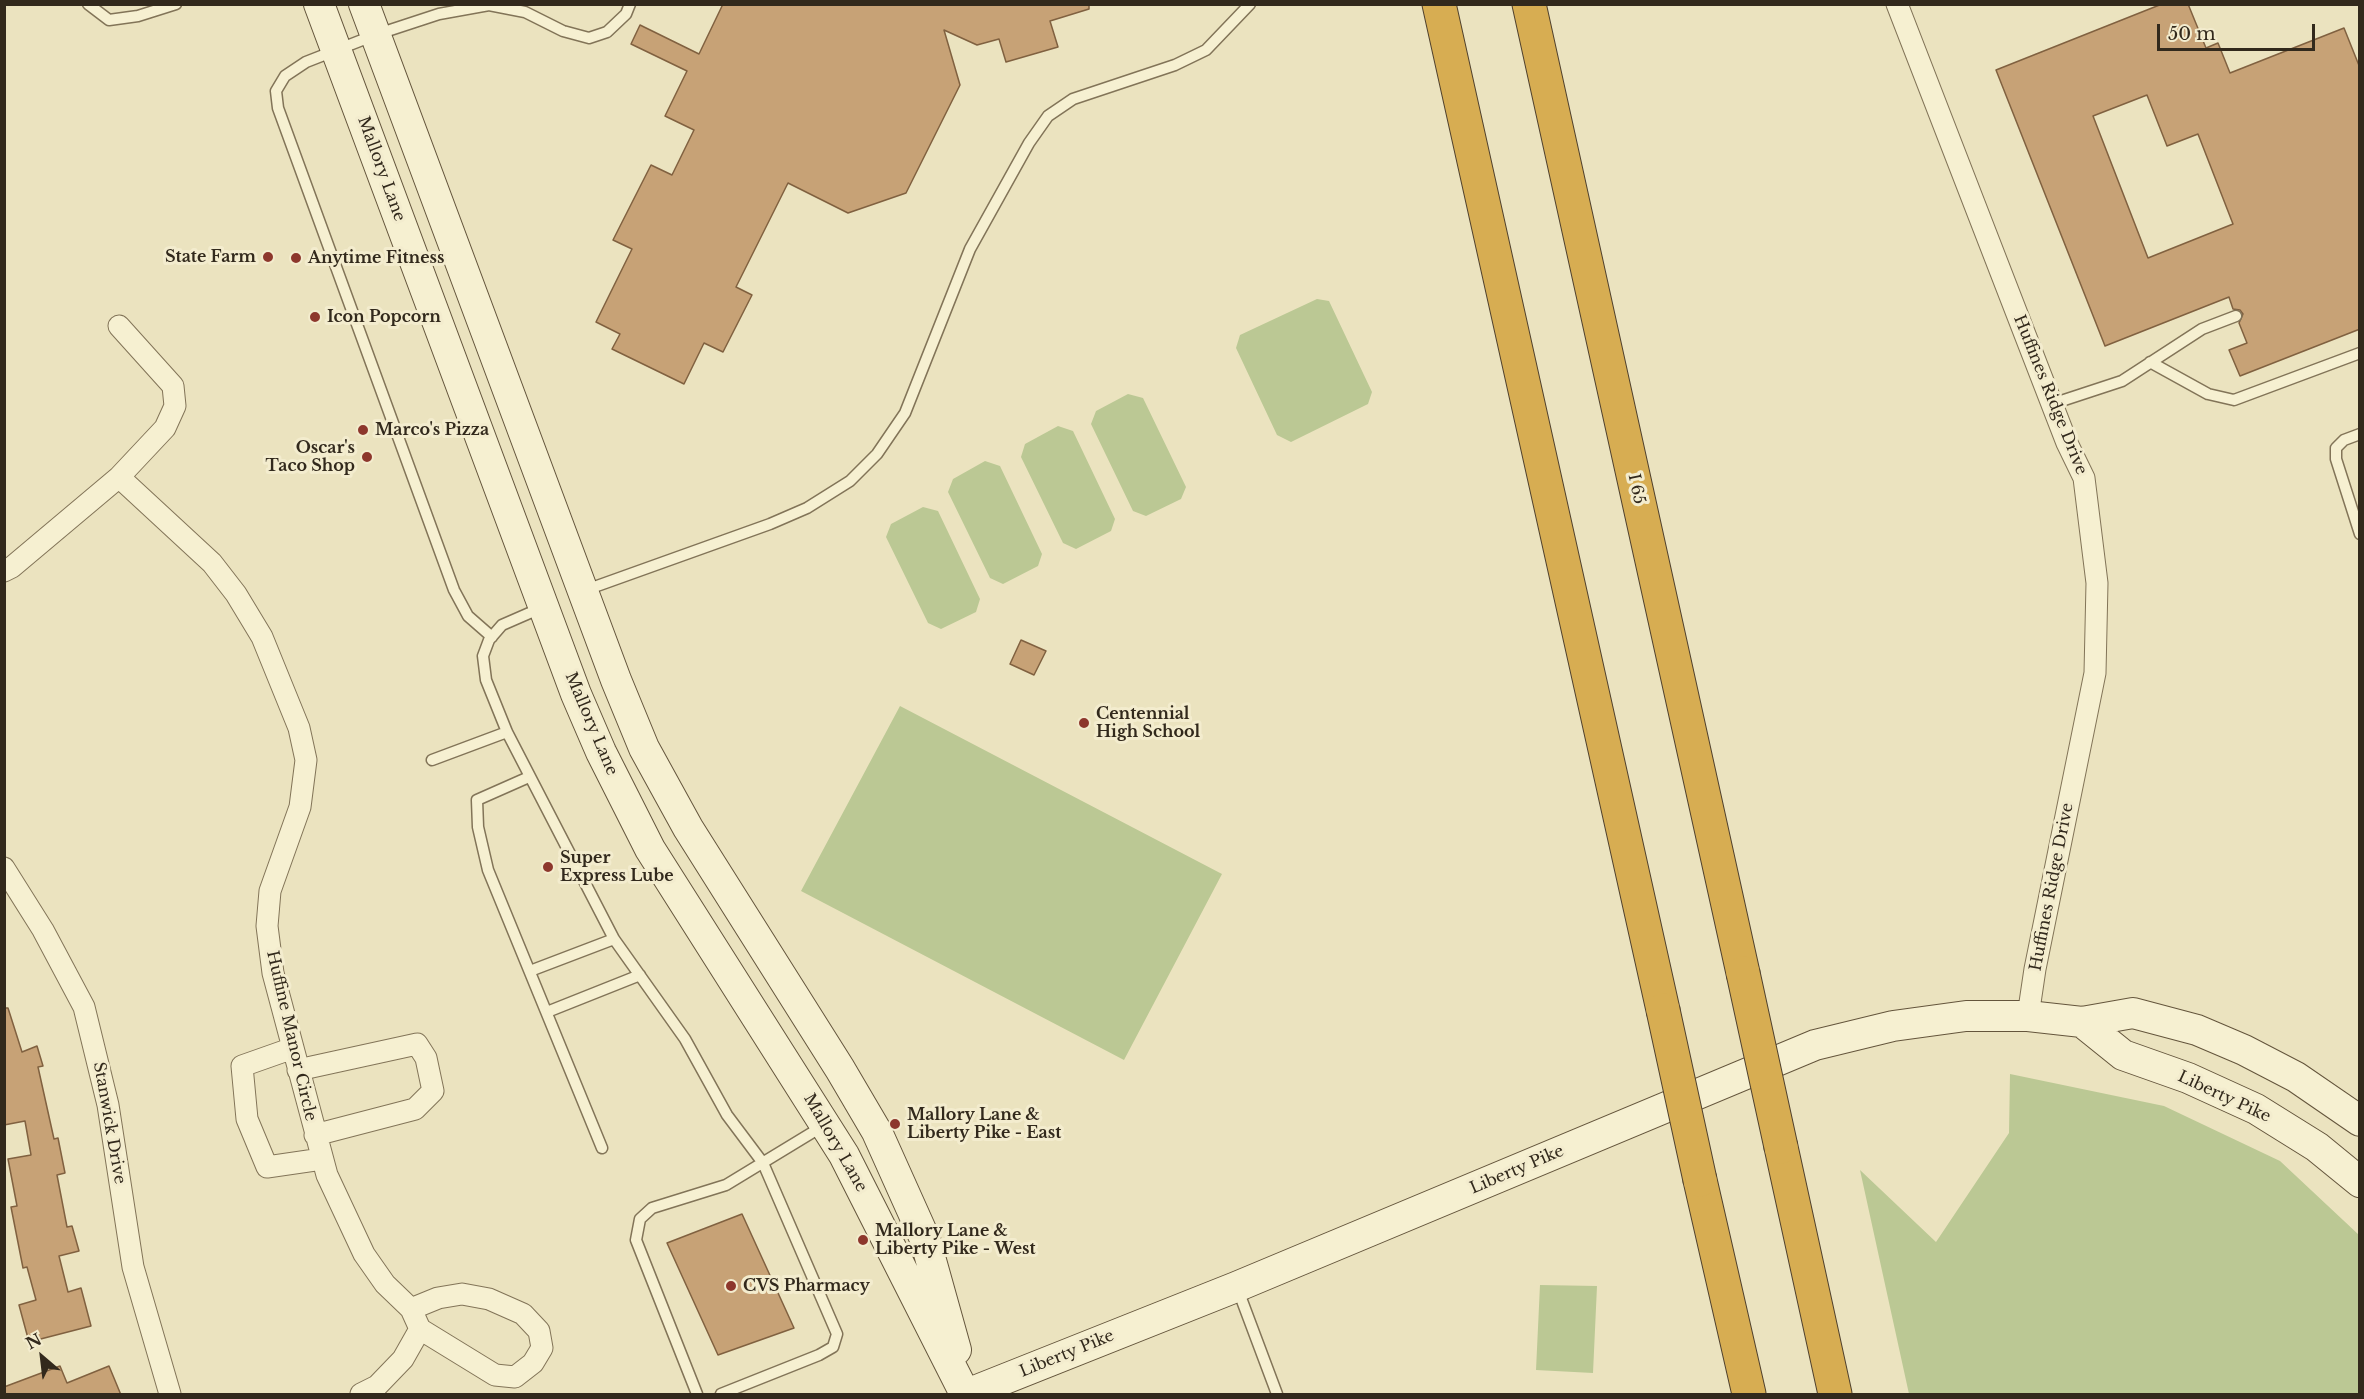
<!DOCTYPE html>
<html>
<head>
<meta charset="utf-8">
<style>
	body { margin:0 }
	#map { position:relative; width:2364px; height:1399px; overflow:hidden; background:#ebe3bf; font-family:"Libre Baskerville",serif }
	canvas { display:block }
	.frame { position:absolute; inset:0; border:6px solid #32291c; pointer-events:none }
	.north { position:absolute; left:12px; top:1327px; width:60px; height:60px; -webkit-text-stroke:4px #f3ecce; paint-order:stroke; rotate:332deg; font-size:16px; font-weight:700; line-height:24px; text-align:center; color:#32291c }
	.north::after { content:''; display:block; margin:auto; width:21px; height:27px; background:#32291c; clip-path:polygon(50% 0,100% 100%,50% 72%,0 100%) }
	.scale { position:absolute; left:2157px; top:24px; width:158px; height:27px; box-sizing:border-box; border:3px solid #32291c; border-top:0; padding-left:8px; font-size:18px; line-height:21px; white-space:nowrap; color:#32291c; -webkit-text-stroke:4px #f3ecce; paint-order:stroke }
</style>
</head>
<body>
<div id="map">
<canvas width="2364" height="1399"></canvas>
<div class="frame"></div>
<div class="north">N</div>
<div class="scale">50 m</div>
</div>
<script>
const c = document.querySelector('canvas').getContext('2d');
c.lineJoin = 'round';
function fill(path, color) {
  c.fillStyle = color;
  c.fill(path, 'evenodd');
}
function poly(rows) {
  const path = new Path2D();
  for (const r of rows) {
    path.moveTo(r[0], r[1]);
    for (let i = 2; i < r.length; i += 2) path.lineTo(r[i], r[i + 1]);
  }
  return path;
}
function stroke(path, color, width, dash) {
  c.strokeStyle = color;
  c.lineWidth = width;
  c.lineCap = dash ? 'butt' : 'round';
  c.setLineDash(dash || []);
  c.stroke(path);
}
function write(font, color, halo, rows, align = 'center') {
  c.font = font + ' "Libre Baskerville",serif';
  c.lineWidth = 6;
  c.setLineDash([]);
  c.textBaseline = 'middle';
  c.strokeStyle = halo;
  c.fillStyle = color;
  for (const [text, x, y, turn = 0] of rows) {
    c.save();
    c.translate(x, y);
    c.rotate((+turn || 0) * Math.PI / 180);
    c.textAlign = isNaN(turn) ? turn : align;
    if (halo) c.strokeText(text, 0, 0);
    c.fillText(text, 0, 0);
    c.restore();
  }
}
const green = poly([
	[1317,299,1329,301,1372,392,1368,404,1291,442,1277,435,1236,348,1240,335],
	[1128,394,1143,398,1186,487,1181,499,1146,516,1133,511,1091,424,1096,411],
	[1058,426,1073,431,1115,519,1111,531,1076,549,1063,543,1021,457,1025,444],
	[985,461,1000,466,1042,554,1038,566,1003,584,990,578,948,492,953,479],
	[923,507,938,511,980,599,976,612,941,629,928,623,886,537,891,524],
	[900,706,1222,874,1124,1060,801,891],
	[2010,1074,2164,1106,2280,1161,2359,1235,2359,1394,1909,1394,1860,1170,1936,1242,2009,1133],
	[1540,1285,1597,1286,1593,1373,1536,1370]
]);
const building = poly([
	[723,4,1089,4,1089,9,1050,21,1058,47,1006,62,999,39,977,45,944,30,960,85,906,193,848,213,788,183,736,287,752,295,723,352,704,343,684,384,612,349,620,334,596,322,632,249,613,240,651,165,672,175,694,130,665,116,687,71,631,44,640,25,699,54,723,4],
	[2162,4,2188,4,2206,48,2218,43,2230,73,2344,28,2360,68,2360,329,2240,376,2229,350,2247,343,2239,323,2243,314,2240,310,2233,309,2229,297,2105,346,1996,70,2162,4],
	[2147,95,2167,146,2198,134,2233,224,2148,258,2093,116,2147,95],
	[1021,640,1046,651,1034,675,1010,664,1021,640],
	[4,1008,8,1008,22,1052,37,1046,43,1066,38,1067,54,1139,58,1138,65,1173,57,1175,67,1227,72,1226,79,1251,59,1256,68,1292,81,1288,91,1326,29,1342,19,1305,36,1300,27,1267,23,1268,11,1207,17,1206,8,1159,31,1155,25,1121,4,1125,4,1008],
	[742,1214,794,1328,718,1355,667,1243,742,1214],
	[60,1366,67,1383,109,1366,121,1395,4,1395,4,1387,60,1366]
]);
const lane = poly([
	[88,4,109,20,138,16,176,4],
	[2150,362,2208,394,2234,400,2360,353],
	[2052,404,2122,381,2202,329,2236,316],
	[2360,434,2344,440,2336,448,2336,459,2360,534],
	[583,591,770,524,807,508,850,481,877,454,905,413,970,249,1029,143,1048,116,1073,99,1175,65,1206,50,1250,4],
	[541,608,502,625,489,640,483,656,486,680,507,732,614,939,685,1039,727,1115,763,1163,837,1334,833,1347,819,1355,721,1394],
	[492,637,468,616,454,590,278,108,276,91,285,76,306,62,375,35,439,14,489,5,525,12,563,31,589,38,607,32,626,14,630,4],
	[432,760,507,732],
	[529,777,477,800,478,827,488,870,602,1148],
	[530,971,614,939],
	[547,1012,640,975],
	[1238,1290,1277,1394],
	[697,1394,636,1240,640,1219,652,1208,726,1185,823,1126]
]);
const street = poly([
	[1897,4,2067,443,2084,478,2097,583,2095,673,2035,969,2028,1016],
	[119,477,212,563,236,594,262,637,299,728,306,760,300,807,270,891,267,926,273,973,327,1175,364,1254,385,1284,411,1309,420,1329,403,1359,377,1386,361,1394],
	[4,571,12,567,119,477,165,428,175,406,173,386,119,326],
	[4,868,43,930,84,1007,108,1105,133,1267,170,1394],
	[293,1048,242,1066,247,1119,267,1167,322,1159],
	[298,1070,417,1044,426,1058,433,1091,415,1109,315,1135],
	[411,1309,438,1298,462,1294,489,1299,523,1314,539,1331,542,1348,533,1363,515,1377,495,1375,420,1329]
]);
const secondary = poly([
	[319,4,576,694,601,752,650,849,844,1155,965,1394],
	[364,4,616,680,644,748,688,828,840,1069,877,1132,925,1239,956,1350],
	[2082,1022,2123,1055,2188,1078,2256,1109,2317,1147,2360,1182],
	[967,1394,1236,1287,1815,1045,1893,1026,1966,1016,2028,1016,2082,1022,2133,1013,2197,1030,2244,1050,2296,1077,2360,1121]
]);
const highway = poly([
	[1439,4,1663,1010],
	[1529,4,1743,973],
	[1781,1147,1835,1394],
	[1700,1180,1749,1394]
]);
const highwayBridge = poly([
	[1743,973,1781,1147],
	[1663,1010,1700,1180]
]);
const markers = [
	[268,257,6,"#8d372c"],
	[296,258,6,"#8d372c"],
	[315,317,6,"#8d372c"],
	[363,430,6,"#8d372c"],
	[367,457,6,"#8d372c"],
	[1084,723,6,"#8d372c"],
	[548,867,6,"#8d372c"],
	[895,1124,6,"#8d372c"],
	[863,1240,6,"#8d372c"],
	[731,1286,6,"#8d372c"]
];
const streetNames = [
	["Mallory Lane",381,169,70],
	["Huffines Ridge Drive",2050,395,68],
	["I 65",1636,489,78],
	["Mallory Lane",591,724,67],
	["Huffines Ridge Drive",2052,887,-79],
	["Huffine Manor Circle",291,1036,77],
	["Liberty Pike",2224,1097,25],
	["Stanwick Drive",109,1123,80],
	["Mallory Lane",835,1143,60],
	["Liberty Pike",1517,1170,-23],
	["Liberty Pike",1067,1354,-22]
];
const poiNames = [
	["State Farm",256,257,"right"],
	["Anytime Fitness",308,258],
	["Icon Popcorn",327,317],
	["Marco's Pizza",375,430],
	["Oscar's",355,448,"right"],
	["Taco Shop",355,466,"right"],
	["Centennial",1096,714],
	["High School",1096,732],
	["Super",560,858],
	["Express Lube",560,876],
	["Mallory Lane &",907,1115],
	["Liberty Pike - East",907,1133],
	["Mallory Lane &",875,1231],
	["Liberty Pike - West",875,1249],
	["CVS Pharmacy",743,1286]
];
fill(green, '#bbc894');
fill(building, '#c7a276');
stroke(building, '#806140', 1.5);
stroke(lane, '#827458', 13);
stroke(street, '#827458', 23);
stroke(secondary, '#64553c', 32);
stroke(highway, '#50412d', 35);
stroke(lane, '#f6f0d1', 10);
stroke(street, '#f6f0d1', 21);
stroke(secondary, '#f6f0d1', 30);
stroke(highway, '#d7ad52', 33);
stroke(highwayBridge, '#50412d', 35, []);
stroke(highwayBridge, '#d7ad52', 33);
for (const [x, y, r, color] of markers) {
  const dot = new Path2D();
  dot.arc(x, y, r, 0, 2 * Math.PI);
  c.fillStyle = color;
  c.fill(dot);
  stroke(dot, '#f3ecce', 2);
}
write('16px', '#32291c', '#f3ecce', streetNames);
write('bold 16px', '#32291c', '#f3ecce', poiNames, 'left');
</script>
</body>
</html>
